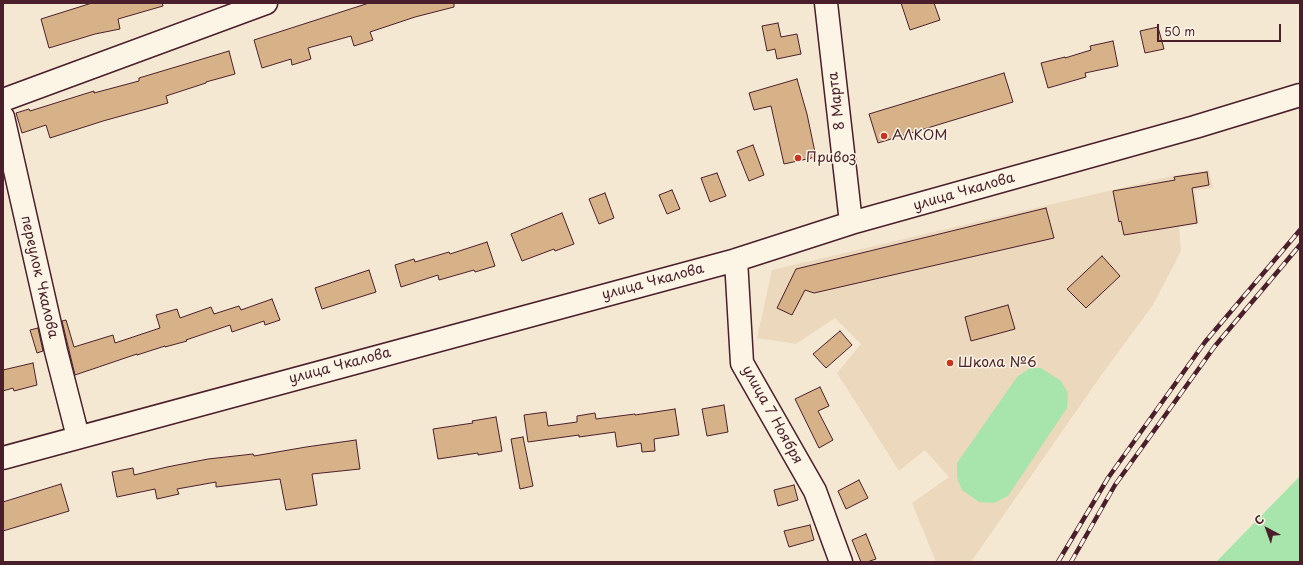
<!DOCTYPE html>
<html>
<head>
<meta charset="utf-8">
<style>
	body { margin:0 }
	#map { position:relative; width:1303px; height:565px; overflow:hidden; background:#f5e8d3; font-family:"Playpen Sans",sans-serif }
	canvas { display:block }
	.frame { position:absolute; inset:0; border:4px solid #4a1f2b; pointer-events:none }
	.north { position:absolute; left:1247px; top:509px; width:40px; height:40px; -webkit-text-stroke:3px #fcf5e5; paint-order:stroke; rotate:319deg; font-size:11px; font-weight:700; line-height:16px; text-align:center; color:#4a1f2b }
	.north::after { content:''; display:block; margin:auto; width:14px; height:18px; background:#4a1f2b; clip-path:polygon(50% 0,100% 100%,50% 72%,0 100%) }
	.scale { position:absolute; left:1157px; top:24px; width:124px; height:18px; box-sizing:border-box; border:2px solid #4a1f2b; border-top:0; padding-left:5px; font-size:12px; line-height:14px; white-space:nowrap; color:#4a1f2b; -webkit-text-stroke:3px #fcf5e5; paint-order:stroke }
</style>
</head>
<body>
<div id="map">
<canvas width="1303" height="565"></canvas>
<div class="frame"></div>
<div class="north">С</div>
<div class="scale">50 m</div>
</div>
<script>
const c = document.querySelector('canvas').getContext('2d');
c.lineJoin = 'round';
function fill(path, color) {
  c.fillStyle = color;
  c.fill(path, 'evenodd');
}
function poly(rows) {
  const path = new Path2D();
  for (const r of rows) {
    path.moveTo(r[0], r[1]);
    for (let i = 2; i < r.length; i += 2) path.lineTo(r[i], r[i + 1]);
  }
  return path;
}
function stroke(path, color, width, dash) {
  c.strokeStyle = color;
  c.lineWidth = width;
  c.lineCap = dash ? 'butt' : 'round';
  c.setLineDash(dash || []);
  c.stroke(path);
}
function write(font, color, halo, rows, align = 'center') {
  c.font = font + ' "Playpen Sans",sans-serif';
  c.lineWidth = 3;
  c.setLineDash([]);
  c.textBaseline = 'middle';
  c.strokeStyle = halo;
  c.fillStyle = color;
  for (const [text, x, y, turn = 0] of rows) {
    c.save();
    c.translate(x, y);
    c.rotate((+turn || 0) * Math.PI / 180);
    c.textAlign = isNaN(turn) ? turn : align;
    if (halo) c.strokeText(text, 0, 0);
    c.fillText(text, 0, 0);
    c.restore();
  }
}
const built = poly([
	[1209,170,1213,188,1195,190,1199,224,1179,227,1181,251,1153,305,1100,377,971,562,936,562,912,503,949,477,925,450,899,471,837,373,861,344,835,318,796,344,757,338,772,270,1172,176]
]);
const green = poly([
	[1030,368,1041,368,1061,381,1068,393,1067,408,1008,496,994,503,979,502,962,490,957,478,957,463,1017,377],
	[1300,476,1300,562,1216,562]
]);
const building = poly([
	[92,3,162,3,163,6,118,19,120,29,95,34,49,48,41,19,92,3],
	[369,3,454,3,454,7,415,17,370,32,373,40,354,46,351,36,308,48,311,59,292,65,291,59,262,68,254,40,369,3],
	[901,3,934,3,940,20,910,30,901,3],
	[778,23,781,37,797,34,801,54,777,59,775,49,767,51,762,26,778,23],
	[1158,27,1164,49,1145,53,1140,31,1158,27],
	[1113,41,1118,66,1085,73,1086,77,1048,88,1041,63,1065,57,1065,58,1091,50,1090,46,1113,41],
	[229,51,235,74,206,82,206,83,166,96,168,103,103,121,50,138,46,125,22,133,16,113,29,109,30,111,94,91,94,93,139,81,139,78,229,51],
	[1004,73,1013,102,878,143,869,114,1004,73],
	[797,79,807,114,816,157,784,164,771,106,754,110,749,93,797,79],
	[753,145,764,175,749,181,737,151,753,145],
	[1207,172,1209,185,1192,188,1197,223,1124,235,1121,221,1119,222,1113,191,1175,180,1174,177,1207,172],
	[717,173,726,196,710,202,701,178,717,173],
	[672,190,680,209,667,214,659,195,672,190],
	[605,193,614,218,599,224,589,199,605,193],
	[1046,208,1054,238,814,293,805,290,792,315,777,308,796,269,1046,208],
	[562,213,574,244,555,251,554,249,522,261,511,234,562,213],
	[487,242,495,266,475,272,474,270,439,280,438,275,401,287,395,265,414,259,415,262,449,252,450,254,487,242],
	[1102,256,1120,276,1086,308,1067,289,1102,256],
	[369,270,376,292,322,309,315,288,369,270],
	[272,299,280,320,265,325,264,321,232,332,230,325,186,340,187,341,165,347,165,346,137,355,137,354,75,375,62,321,66,320,74,347,113,335,115,343,160,328,156,315,177,309,180,318,211,307,214,314,239,306,241,310,272,299],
	[1008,305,1015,329,971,341,965,317,1008,305],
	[38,328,43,351,37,353,30,330,38,328],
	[840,331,852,345,826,368,813,354,840,331],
	[33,363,37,385,14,391,13,388,3,391,3,370,33,363],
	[820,387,829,406,818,411,833,440,819,448,795,399,820,387],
	[724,405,728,432,707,436,702,409,724,405],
	[675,409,679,435,654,439,655,451,642,452,641,443,617,447,615,432,579,437,579,435,528,442,524,415,546,412,548,426,577,422,577,416,595,413,596,419,635,414,635,415,675,409],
	[496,417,502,451,478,455,478,453,438,459,433,429,473,423,472,421,496,417],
	[523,437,533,486,520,489,511,439,523,437],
	[356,440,360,469,312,474,317,505,286,510,280,479,216,487,216,482,177,489,179,494,157,499,155,489,117,497,112,472,133,468,134,475,167,467,208,459,253,454,254,456,306,447,356,440],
	[859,480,868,498,846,509,838,491,859,480],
	[61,484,69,511,3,531,3,502,61,484],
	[794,485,798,500,778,506,774,490,794,485],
	[810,525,814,540,789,547,784,531,810,525],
	[866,534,876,559,867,562,861,562,852,540,866,534]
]);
const minor = poly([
	[826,3,851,223],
	[3,100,266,3],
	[3,117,56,351,78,437],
	[736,260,742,363,815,491,841,562],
	[3,458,736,260,851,223,1195,127,1300,95]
]);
const rail = poly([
	[1058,562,1108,478,1205,342,1300,230],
	[1071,562,1115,485,1215,346,1300,245]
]);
const markers = [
	[884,136,4,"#c8321e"],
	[798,158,4,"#c8321e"],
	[950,363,4,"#c8321e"]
];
const streetNames = [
	["8 Марта",837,101,-97],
	["улица Чкалова",964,192,-16],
	["переулок Чкалова",39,277,77],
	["улица Чкалова",653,282,-15],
	["улица Чкалова",340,366,-15],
	["улица 7 Ноября",772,415,61]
];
const poiNames = [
	["АЛКОМ",892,136],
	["Привоз",806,158],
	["Школа №6",958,363]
];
fill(built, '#ecd8bd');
fill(green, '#a8e5ac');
fill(building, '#d7b289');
stroke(building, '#4a1f2b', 1);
stroke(minor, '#4a1f2b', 25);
stroke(minor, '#fcf5e5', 22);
stroke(rail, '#4a1f2b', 4.5);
stroke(rail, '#fcf5e5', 3, [9]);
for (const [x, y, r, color] of markers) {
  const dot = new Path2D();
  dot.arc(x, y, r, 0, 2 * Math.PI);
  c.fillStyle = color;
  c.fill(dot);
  stroke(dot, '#fcf5e5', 1.5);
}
write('14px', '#4a1f2b', '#fcf5e5', streetNames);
write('14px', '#4a1f2b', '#fcf5e5', poiNames, 'left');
</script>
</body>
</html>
